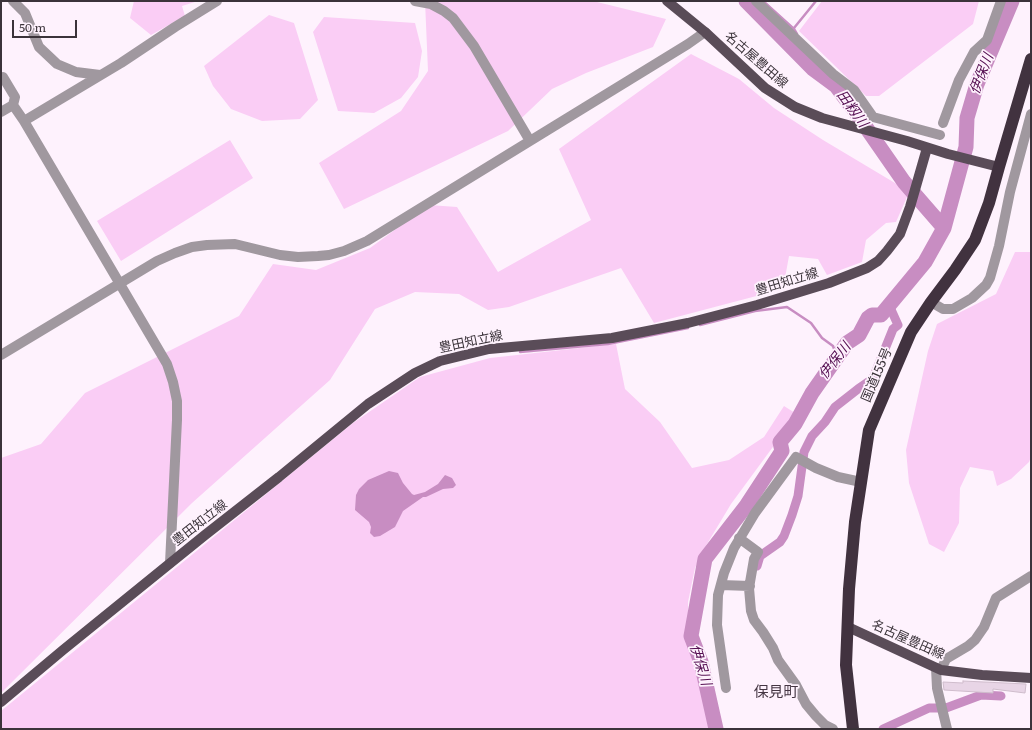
<!DOCTYPE html>
<html>
<head>
<meta charset="utf-8">
<style>
	body { margin:0 }
	#map { position:relative; width:1032px; height:730px; overflow:hidden; background:#fef2fd; font-family:Literata,serif }
	canvas { display:block }
	.frame { position:absolute; inset:0; border:2px solid #3b333a; pointer-events:none }
	.scale { position:absolute; left:12px; top:20px; width:65px; height:18px; box-sizing:border-box; border:2px solid #3b333a; border-top:0; padding-left:5px; font-size:12px; line-height:14px; white-space:nowrap; color:#3b333a; -webkit-text-stroke:3px #fef2fd; paint-order:stroke }
</style>
</head>
<body>
<div id="map">
<canvas width="1032" height="730"></canvas>
<div class="frame"></div>
<div class="scale">50 m</div>
</div>
<script>
const c = document.querySelector('canvas').getContext('2d');
c.lineJoin = 'round';
function fill(path, color) {
  c.fillStyle = color;
  c.fill(path, 'evenodd');
}
function poly(rows) {
  const path = new Path2D();
  for (const r of rows) {
    path.moveTo(r[0], r[1]);
    for (let i = 2; i < r.length; i += 2) path.lineTo(r[i], r[i + 1]);
  }
  return path;
}
function stroke(path, color, width, dash) {
  c.strokeStyle = color;
  c.lineWidth = width;
  c.lineCap = dash ? 'butt' : 'round';
  c.setLineDash(dash || []);
  c.stroke(path);
}
function write(font, color, halo, rows, align = 'center') {
  c.font = font + ' Literata,"Noto Sans JP",serif';
  c.lineWidth = 3.5;
  c.setLineDash([]);
  c.textBaseline = 'middle';
  c.strokeStyle = halo;
  c.fillStyle = color;
  for (const [text, x, y, turn = 0] of rows) {
    c.save();
    c.translate(x, y);
    c.rotate((+turn || 0) * Math.PI / 180);
    c.textAlign = isNaN(turn) ? turn : align;
    if (halo) c.strokeText(text, 0, 0);
    c.fillText(text, 0, 0);
    c.restore();
  }
}
const green = poly([
	[134,1,198,1,182,6,185,16,151,35,130,18],
	[425,1,593,1,666,19,653,47,586,73,552,89,508,131,344,209,319,163,401,111,428,71],
	[822,1,979,1,973,24,879,96,866,96,799,31],
	[269,15,294,23,318,100,300,119,262,121,231,109,213,86,204,66],
	[324,17,415,23,422,51,418,77,401,98,374,113,338,111,313,32],
	[691,54,739,79,774,108,823,140,905,189,907,197,896,222,886,223,866,240,862,262,827,275,818,259,789,256,783,289,654,323,621,268,509,307,488,310,459,294,415,292,375,309,330,380,192,503,1,693,1,458,41,444,85,393,239,316,273,264,316,270,370,248,429,205,457,207,498,272,591,220,559,149],
	[230,140,253,178,121,261,97,221],
	[1015,252,1031,252,1031,457,1029,462,1011,479,997,486,993,471,970,467,960,488,959,523,944,552,929,544,909,483,906,450,928,351,937,324,996,294],
	[616,344,625,389,660,422,692,468,729,460,764,437,784,406,795,413,778,440,731,504,704,549,695,568,688,602,688,647,707,701,709,729,1,729,1,711,353,423,420,377,490,358]
]);
const water = poly([
	[389,471,398,473,403,483,412,494,414,495,425,492,438,484,445,475,452,478,456,485,453,488,443,489,426,497,423,497,403,511,395,527,380,536,374,537,370,533,371,527,369,522,355,510,356,495,359,489,368,480]
]);
const stream = poly([
	[763,1,794,29,797,34],
	[794,28,816,1],
	[700,325,755,311,787,307,811,323,822,338,833,346,837,357],
	[520,352,608,344,688,328]
]);
const canal = poly([
	[757,566,760,556,780,542,784,536,792,515,798,496,804,452,812,436,825,422,835,407,858,389,871,380,874,376,891,334,893,329,898,325,889,305],
	[883,729,929,708,946,708,981,695,1001,696]
]);
const river = poly([
	[746,1,813,69,836,86,854,110,904,182,944,228],
	[716,729,701,662,691,636,705,559,746,506,782,451,780,442,795,424,812,393,847,343,859,335,868,318,872,315,881,315,925,262,944,228,966,147,967,118,977,84,1012,1]
]);
const building = poly([
	[963,681,1026,684,1025,693,993,689,993,693,944,690,943,682,963,683,963,681]
]);
const minor = poly([
	[13,1,25,13,39,47,57,64,76,72,100,75],
	[415,1,431,4,444,11,453,18,474,46,530,141],
	[756,1,833,74,854,90,873,117,940,135],
	[3,77,15,97,13,105,24,121,167,364,173,382,177,401,177,420,170,563],
	[1,112,13,105],
	[24,121,121,63,175,27,217,1],
	[943,123,959,80,974,52,987,40,1001,1],
	[931,302,943,309,953,309,972,298,986,285,990,278,999,246,1010,192,1031,114],
	[1,355,157,261,175,253,192,247,207,245,235,244,280,255,298,257,318,256,329,255,344,251,367,241,688,44,705,32],
	[739,538,758,552,754,559,749,588,751,611,754,620,763,632,773,648,778,660,796,685,806,704,816,716,825,725,833,729],
	[721,585,750,586],
	[936,668,937,688,947,729],
	[941,670,946,659,968,646,975,640,984,627,996,598,1031,576],
	[726,688,717,625,718,595,724,573,734,548,755,513,796,457,816,468,838,477,861,482]
]);
const major = poly([
	[667,1,705,32,765,88,795,107,822,118,907,141,948,154,999,167],
	[848,627,941,670,982,675,1031,678],
	[1,702,63,650,205,535,279,477,368,404,415,373,440,361,489,349,612,338,688,323,757,305,829,283,867,268,878,261,887,251,900,234,910,207,927,148]
]);
const highway = poly([
	[853,729,846,665,849,589,855,522,869,430,911,332,931,302,955,270,975,240,989,203,999,167,1031,59]
]);
const streetNames = [
	["名古屋豊田線",756,60,41],
	["豊田知立線",787,282,-17],
	["豊田知立線",471,342,-12],
	["国道155号",877,375,-67],
	["豊田知立線",200,523,-38],
	["名古屋豊田線",908,640,24]
];
const waterNames = [
	["伊保川",982,74,-69],
	["田籾川",852,109,54],
	["伊保川",835,361,-52],
	["伊保川",700,665,73]
];
const quarterNames = [
	["保見町",776,693]
];
fill(green, '#facdf5');
fill(water, '#c88dc2');
stroke(stream, '#c88dc2', 2.5);
stroke(canal, '#c88dc2', 9);
stroke(river, '#c88dc2', 15);
fill(building, '#e8d5e6');
stroke(building, '#cfbccc', 1);
stroke(minor, '#a0989f', 10);
stroke(major, '#5a4c58', 10);
stroke(highway, '#41323f', 12);
write('13px', '#3b333a', '#fef2fd', streetNames);
write('italic 14px', '#540e51', '#fef2fd', waterNames);
write('15px', '#453643', '#fef2fd', quarterNames);
</script>
</body>
</html>
